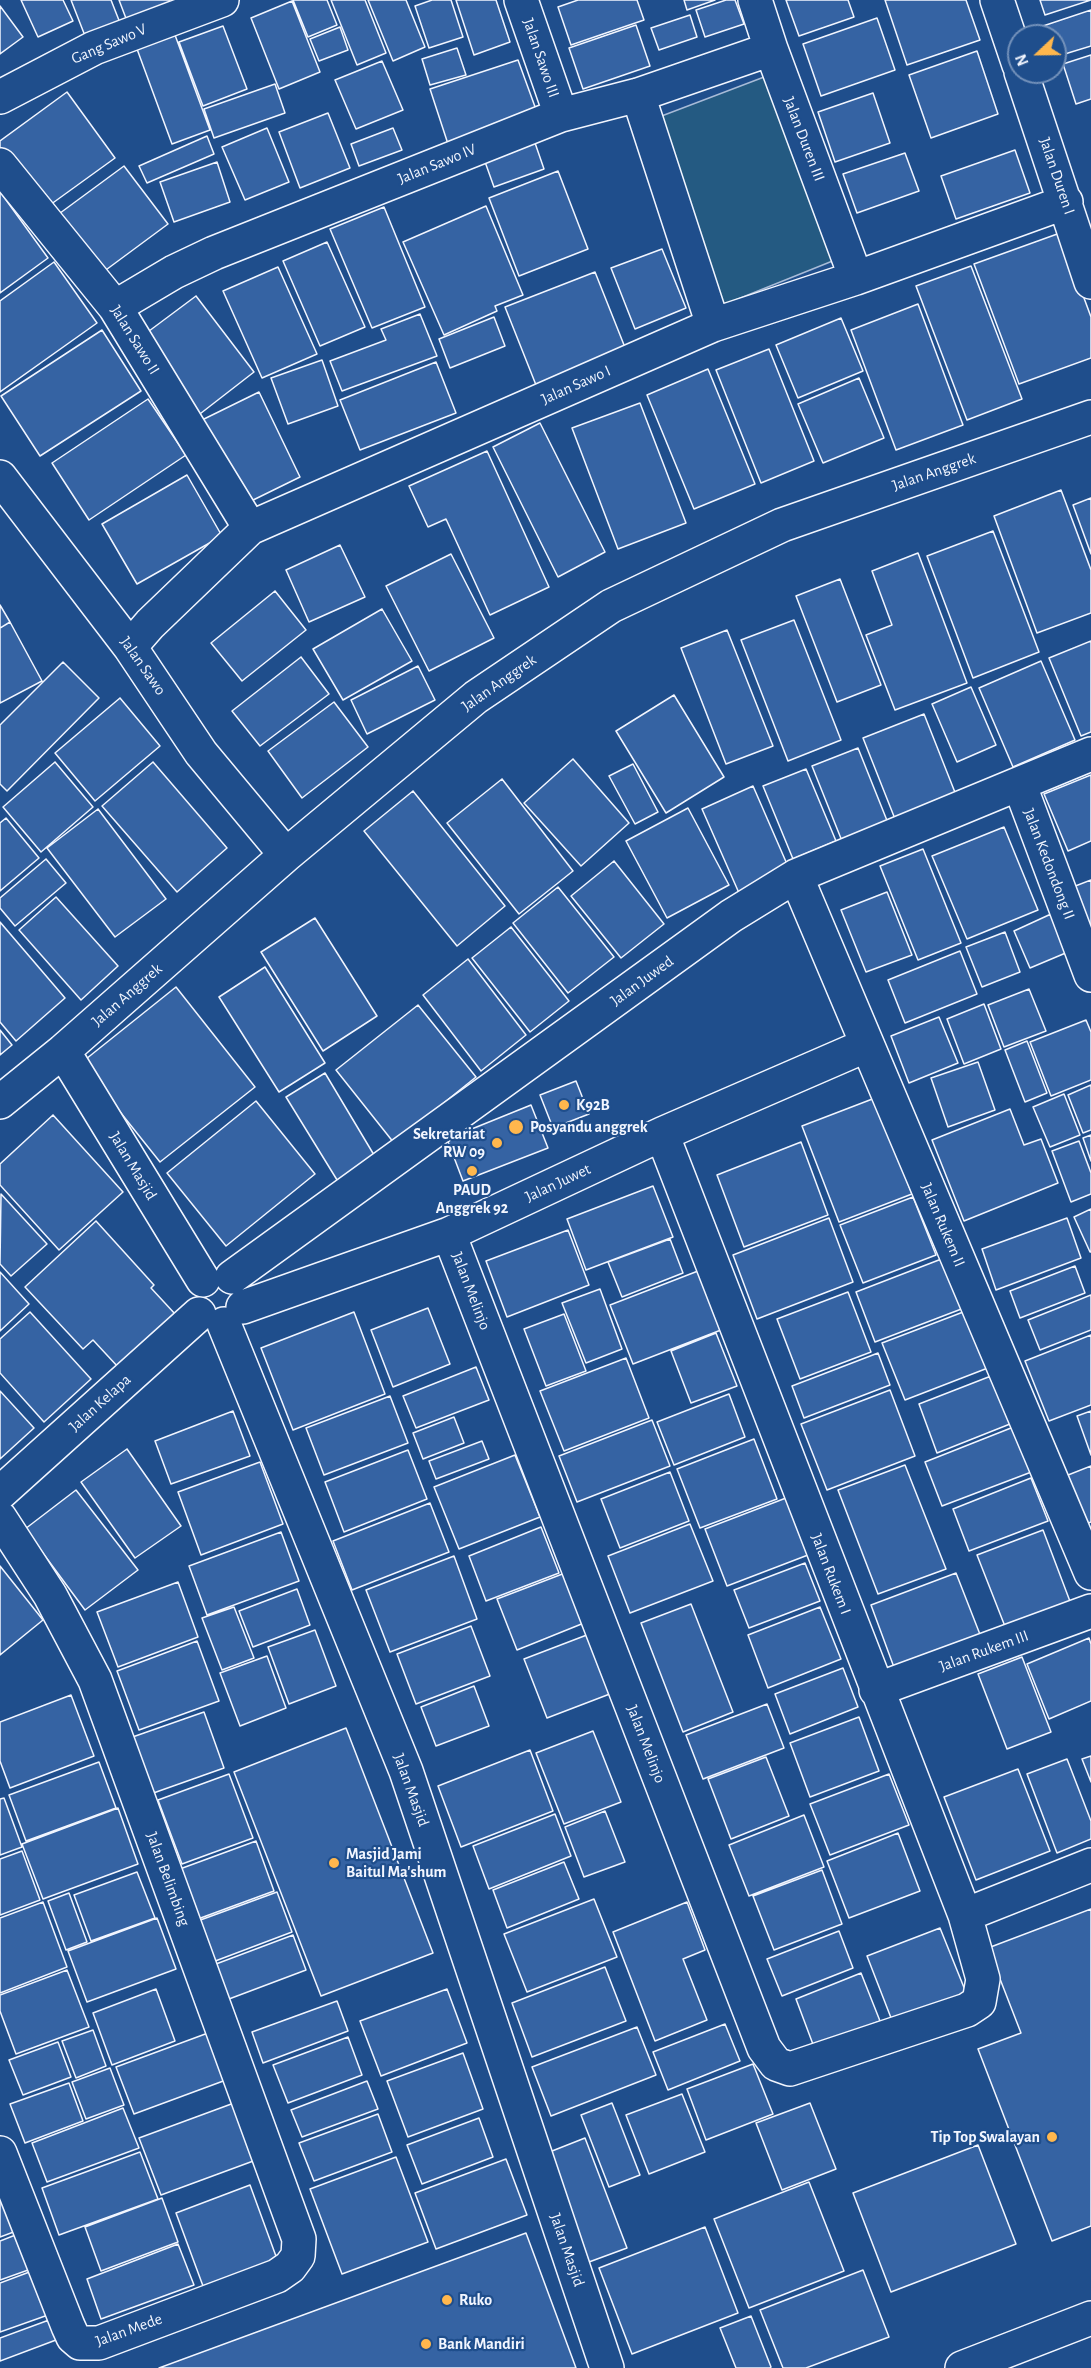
<!DOCTYPE html>
<html>
<head>
<meta charset="utf-8">
<style>
	body { margin:0 }
	#map { position:relative; width:1091px; height:2368px; overflow:hidden; background:#1f4e8c; font-family:"Alegreya Sans",sans-serif }
	canvas { display:block }
	.north { position:absolute; left:1007px; top:24px; width:60px; height:60px; box-sizing:border-box; background:#1f4e8c; border:2px solid #7391ba; border-radius:50%; rotate:248deg; font-size:16px; font-weight:700; line-height:24px; text-align:center; color:#f2f6ff }
	.north::after { content:''; display:block; margin:auto; width:21px; height:27px; background:#ffb74d; clip-path:polygon(50% 0,100% 100%,50% 72%,0 100%) }
</style>
</head>
<body>
<div id="map">
<canvas width="1091" height="2368"></canvas>
<div class="north">N</div>
</div>
<script>
const c = document.querySelector('canvas').getContext('2d');
c.lineJoin = 'round';
function fill(path, color) {
  c.fillStyle = color;
  c.fill(path, 'evenodd');
}
function poly(rows) {
  const path = new Path2D();
  for (const r of rows) {
    path.moveTo(r[0], r[1]);
    for (let i = 2; i < r.length; i += 2) path.lineTo(r[i], r[i + 1]);
  }
  return path;
}
function stroke(path, color, width, dash) {
  c.strokeStyle = color;
  c.lineWidth = width;
  c.lineCap = dash ? 'butt' : 'round';
  c.setLineDash(dash || []);
  c.stroke(path);
}
function write(font, color, halo, rows, align = 'center') {
  c.font = font + ' "Alegreya Sans",sans-serif';
  c.lineWidth = 4.5;
  c.setLineDash([]);
  c.textBaseline = 'middle';
  c.strokeStyle = halo;
  c.fillStyle = color;
  for (const [text, x, y, turn = 0] of rows) {
    c.save();
    c.translate(x, y);
    c.rotate((+turn || 0) * Math.PI / 180);
    c.textAlign = isNaN(turn) ? turn : align;
    if (halo) c.strokeText(text, 0, 0);
    c.fillText(text, 0, 0);
    c.restore();
  }
}
const green = poly([
	[772,74,840,258,723,305,659,117,772,74]
]);
const building = poly([
	[21,0,63,0,73,21,38,37,21,0],
	[71,0,111,0,122,28,87,41,71,0],
	[119,0,169,0,171,5,127,21,119,0],
	[293,0,327,0,337,25,308,37,293,0],
	[331,0,365,0,386,53,357,65,331,0],
	[368,0,406,0,425,47,393,61,368,0],
	[432,0,451,0,463,37,429,48,415,6,432,0],
	[456,0,496,0,510,42,474,55,456,0],
	[578,0,637,0,644,20,571,45,558,7,578,0],
	[684,0,715,0,687,10,684,0],
	[726,0,735,0,744,24,705,37,696,10,726,0],
	[786,0,848,0,854,17,799,36,786,0],
	[885,0,966,0,980,40,907,65,885,0],
	[1040,0,1091,0,1045,15,1040,0],
	[292,1,320,72,279,89,251,18,292,1],
	[0,6,23,37,0,54,0,6],
	[1091,10,1091,46,1055,57,1055,36,1046,36,1043,26,1091,10],
	[690,15,697,37,659,50,651,28,690,15],
	[877,18,895,70,821,96,803,44,877,18],
	[636,25,650,66,583,89,569,48,636,25],
	[223,26,247,89,203,106,179,42,223,26],
	[340,27,348,50,319,61,310,39,340,27],
	[175,35,210,130,172,144,137,49,175,35],
	[457,48,466,75,430,85,422,59,457,48],
	[977,51,998,114,931,138,909,75,977,51],
	[1091,55,1091,99,1076,104,1063,64,1091,55],
	[518,60,538,115,448,144,430,89,518,60],
	[382,61,403,110,356,129,335,80,382,61],
	[275,84,285,113,214,138,204,109,275,84],
	[67,92,115,158,43,210,0,151,0,141,67,92],
	[873,93,890,143,835,162,818,112,873,93],
	[328,113,350,168,300,188,279,132,328,113],
	[267,128,289,182,245,200,222,147,267,128],
	[393,128,402,150,359,166,351,144,393,128],
	[207,136,214,154,147,183,139,166,207,136],
	[534,140,544,169,494,187,484,159,534,140],
	[1015,150,1030,193,956,219,941,176,1015,150],
	[905,153,919,191,857,213,843,174,905,153],
	[217,162,230,202,174,222,160,182,217,162],
	[124,166,168,224,95,278,52,219,124,166],
	[558,171,588,249,519,276,489,198,558,171],
	[1,193,48,258,0,293,0,194,1,193],
	[486,206,523,295,495,306,497,311,444,335,403,242,486,206],
	[384,207,425,307,372,328,330,229,384,207],
	[1060,233,1091,317,1091,358,1019,384,974,264,1060,233],
	[327,242,365,327,320,346,283,261,327,242],
	[662,249,686,308,635,329,611,268,662,249],
	[54,262,97,323,0,392,0,301,54,262],
	[971,266,1022,399,967,420,916,286,971,266],
	[278,267,317,354,262,378,223,291,278,267],
	[595,272,626,350,536,385,505,307,595,272],
	[196,296,254,372,196,417,137,340,196,296],
	[918,304,963,425,896,450,851,330,918,304],
	[420,314,437,356,342,391,330,361,386,340,381,329,420,314],
	[494,317,505,346,450,368,439,339,494,317],
	[841,318,863,371,798,398,776,345,841,318],
	[102,330,141,391,40,456,1,396,102,330],
	[769,349,814,461,761,483,716,370,769,349],
	[322,360,338,406,288,424,271,378,322,360],
	[436,362,456,413,360,450,340,400,436,362],
	[708,369,755,484,694,509,647,395,708,369],
	[859,378,884,438,823,463,798,404,859,378],
	[259,392,300,477,243,505,202,420,259,392],
	[148,399,186,455,89,520,52,463,148,399],
	[640,403,686,523,618,549,572,428,640,403],
	[540,423,605,552,558,577,493,447,540,423],
	[487,451,549,587,490,615,446,519,428,527,409,486,487,451],
	[187,475,222,536,137,584,102,524,187,475],
	[1061,490,1091,570,1091,613,1037,633,994,516,1061,490],
	[1091,498,1091,554,1073,505,1091,498],
	[993,531,1039,652,973,678,927,556,993,531],
	[340,545,365,597,309,622,286,570,340,545],
	[918,553,967,683,895,710,866,635,892,625,872,571,918,553],
	[451,554,494,638,429,671,386,586,451,554],
	[840,579,881,685,837,702,796,596,840,579],
	[275,591,306,630,242,681,211,643,275,591],
	[0,605,10,622,0,628,0,605],
	[382,609,412,661,343,700,313,649,382,609],
	[794,620,841,740,788,761,741,640,794,620],
	[10,622,42,681,0,703,0,628,10,622],
	[727,630,773,746,726,764,681,648,727,630],
	[1091,641,1091,732,1081,736,1049,658,1091,641],
	[301,657,329,694,260,746,232,711,301,657],
	[1041,661,1075,740,1013,767,979,688,1041,661],
	[63,662,99,698,7,791,0,784,0,725,63,662],
	[418,666,435,700,367,734,351,700,418,666],
	[971,687,996,745,957,762,932,704,971,687],
	[674,695,724,777,666,813,616,731,674,695],
	[120,698,160,746,95,801,55,753,120,698],
	[334,702,368,747,302,798,268,751,334,702],
	[924,714,958,800,897,824,863,738,924,714],
	[858,748,888,823,842,841,812,766,858,748],
	[573,759,629,823,581,866,524,803,573,759],
	[55,762,93,807,41,852,3,807,55,762],
	[153,762,227,848,177,892,102,806,153,762],
	[633,764,658,812,635,824,609,776,633,764],
	[806,769,836,841,793,859,763,786,806,769],
	[1091,775,1091,841,1068,851,1044,794,1091,775],
	[502,779,573,871,519,914,447,823,502,779],
	[753,786,790,871,739,893,702,809,753,786],
	[413,791,505,906,457,946,364,831,413,791],
	[688,808,729,885,667,918,626,841,688,808],
	[98,809,166,899,115,937,47,848,98,809],
	[6,818,39,858,0,891,0,823,6,818],
	[1004,827,1038,910,967,939,932,856,1004,827],
	[923,849,961,943,918,960,880,866,923,849],
	[46,859,66,883,15,926,0,908,0,898,46,859],
	[614,861,664,924,621,958,571,896,614,861],
	[1091,880,1091,950,1065,890,1091,880],
	[558,887,614,957,568,993,513,923,558,887],
	[887,892,912,955,866,972,841,910,887,892],
	[56,897,118,966,81,1000,19,930,56,897],
	[1051,914,1068,952,1030,968,1014,931,1051,914],
	[315,918,377,1016,323,1051,261,952,315,918],
	[0,922,65,998,16,1041,0,1022,0,922],
	[511,927,569,1001,530,1032,472,958,511,927],
	[1005,932,1020,972,982,987,966,947,1005,932],
	[960,951,977,994,905,1023,888,980,960,951],
	[468,959,526,1035,481,1071,423,995,468,959],
	[265,967,325,1063,279,1092,219,997,265,967],
	[176,987,255,1087,160,1162,81,1063,176,987],
	[1029,989,1046,1031,1004,1047,988,1005,1029,989],
	[984,1004,1001,1049,964,1064,947,1019,984,1004],
	[418,1005,476,1077,394,1143,336,1070,418,1005],
	[939,1017,958,1063,909,1083,891,1036,939,1017],
	[1086,1020,1091,1032,1091,1080,1051,1096,1030,1042,1086,1020],
	[0,1030,12,1045,0,1055,0,1030],
	[1027,1041,1047,1093,1025,1102,1005,1050,1027,1041],
	[978,1062,995,1110,948,1127,931,1078,978,1062],
	[325,1073,380,1165,342,1188,286,1097,325,1073],
	[576,1081,589,1114,553,1128,540,1095,576,1081],
	[1091,1085,1091,1130,1083,1133,1068,1095,1091,1085],
	[1064,1094,1080,1135,1050,1147,1033,1107,1064,1094],
	[875,1098,912,1194,839,1222,802,1126,875,1098],
	[256,1101,315,1174,226,1246,167,1173,256,1101],
	[531,1105,548,1148,463,1181,447,1139,531,1105],
	[1010,1109,1024,1145,1041,1139,1058,1183,964,1221,932,1140,1010,1109],
	[53,1115,123,1192,59,1250,0,1185,0,1164,53,1115],
	[1091,1135,1091,1161,1083,1138,1091,1135],
	[1079,1141,1091,1173,1091,1194,1071,1202,1052,1151,1079,1141],
	[801,1142,828,1215,744,1247,717,1175,801,1142],
	[653,1186,673,1237,586,1270,567,1219,653,1186],
	[1,1194,47,1244,11,1276,0,1264,1,1194],
	[913,1197,936,1255,863,1283,840,1225,913,1197],
	[1091,1209,1091,1252,1090,1252,1074,1217,1091,1209],
	[829,1218,853,1282,757,1319,733,1255,829,1218],
	[1067,1218,1081,1258,996,1290,982,1249,1067,1218],
	[96,1221,154,1285,151,1288,176,1315,119,1368,93,1340,83,1349,25,1287,96,1221],
	[568,1230,589,1285,507,1317,486,1261,568,1230],
	[670,1239,683,1273,622,1297,608,1262,670,1239],
	[944,1258,964,1308,875,1342,856,1292,944,1258],
	[1075,1266,1085,1293,1020,1318,1010,1291,1075,1266],
	[698,1271,721,1330,633,1364,610,1305,698,1271],
	[0,1272,29,1304,0,1331,0,1272],
	[600,1289,622,1349,586,1363,562,1303,600,1289],
	[848,1292,871,1352,800,1379,777,1319,848,1292],
	[1091,1295,1091,1330,1040,1350,1028,1320,1091,1295],
	[428,1308,450,1364,393,1387,371,1330,428,1308],
	[971,1309,993,1366,905,1400,882,1343,971,1309],
	[30,1312,91,1379,44,1422,0,1373,0,1339,30,1312],
	[354,1312,385,1394,293,1430,261,1348,354,1312],
	[564,1314,586,1371,546,1386,524,1329,564,1314],
	[716,1333,737,1386,691,1403,671,1351,716,1333],
	[1091,1335,1091,1405,1049,1421,1025,1361,1091,1335],
	[878,1353,890,1385,804,1418,792,1386,878,1353],
	[626,1358,649,1418,564,1451,540,1391,626,1358],
	[476,1367,489,1400,416,1428,403,1396,476,1367],
	[991,1376,1010,1424,937,1453,919,1404,991,1376],
	[890,1390,915,1456,827,1490,801,1424,890,1390],
	[0,1391,34,1428,0,1459,0,1391],
	[729,1394,745,1437,674,1465,657,1422,729,1394],
	[390,1396,408,1443,324,1475,306,1428,390,1396],
	[233,1411,250,1456,171,1484,155,1441,233,1411],
	[1091,1411,1091,1455,1077,1416,1091,1411],
	[454,1417,464,1443,423,1459,413,1433,454,1417],
	[652,1420,670,1466,577,1502,559,1456,652,1420],
	[1016,1426,1034,1471,942,1506,925,1462,1016,1426],
	[754,1439,777,1499,700,1528,677,1469,754,1439],
	[482,1441,489,1459,436,1479,429,1461,482,1441],
	[127,1449,181,1526,135,1558,81,1482,127,1449],
	[408,1450,427,1499,344,1532,325,1482,408,1450],
	[515,1455,540,1517,459,1549,434,1487,515,1455],
	[260,1462,283,1524,201,1555,178,1492,260,1462],
	[905,1465,946,1569,878,1594,838,1490,905,1465],
	[1091,1466,1091,1522,1081,1526,1063,1477,1091,1466],
	[670,1472,689,1521,620,1548,601,1499,670,1472],
	[1031,1478,1048,1521,969,1551,953,1509,1031,1478],
	[76,1490,138,1570,85,1610,25,1529,76,1490],
	[786,1498,808,1555,727,1586,705,1529,786,1498],
	[430,1503,449,1552,352,1590,333,1541,430,1503],
	[690,1524,713,1581,630,1613,608,1556,690,1524],
	[541,1527,559,1573,486,1601,469,1556,541,1527],
	[1043,1530,1071,1604,1006,1629,977,1555,1043,1530],
	[281,1532,299,1581,207,1615,189,1566,281,1532],
	[454,1556,477,1619,390,1652,366,1590,454,1556],
	[805,1563,820,1601,749,1628,734,1590,805,1563],
	[0,1566,43,1620,0,1655,0,1566],
	[565,1573,584,1623,517,1650,497,1599,565,1573],
	[956,1573,981,1637,895,1670,871,1605,956,1573],
	[178,1582,198,1637,118,1667,97,1612,178,1582],
	[297,1589,310,1625,253,1647,239,1611,297,1589],
	[691,1604,733,1712,683,1732,641,1623,691,1604],
	[234,1607,254,1658,222,1670,202,1618,234,1607],
	[820,1607,841,1659,768,1688,748,1635,820,1607],
	[471,1626,490,1676,416,1704,397,1654,471,1626],
	[315,1630,336,1686,289,1704,268,1647,315,1630],
	[592,1633,615,1692,547,1718,524,1659,592,1633],
	[1089,1638,1091,1644,1091,1701,1049,1719,1027,1664,1089,1638],
	[197,1641,219,1701,139,1730,117,1671,197,1641],
	[267,1656,286,1708,240,1726,220,1673,267,1656],
	[1022,1657,1051,1732,1007,1749,978,1674,1022,1657],
	[843,1668,858,1707,790,1734,775,1694,843,1668],
	[474,1686,489,1726,436,1746,421,1707,474,1686],
	[71,1695,94,1756,10,1788,0,1761,0,1722,71,1695],
	[767,1704,784,1748,703,1779,686,1735,767,1704],
	[204,1712,224,1768,145,1796,124,1740,204,1712],
	[859,1717,879,1771,810,1797,790,1743,859,1717],
	[346,1728,433,1953,321,1996,234,1772,346,1728],
	[593,1731,621,1802,564,1824,536,1753,593,1731],
	[530,1750,553,1811,461,1847,438,1786,530,1750],
	[1091,1756,1091,1782,1082,1759,1091,1756],
	[766,1757,789,1816,731,1839,708,1779,766,1757],
	[1067,1759,1091,1821,1091,1839,1057,1853,1027,1774,1067,1759],
	[99,1762,116,1808,26,1841,9,1795,99,1762],
	[1018,1769,1050,1851,976,1880,944,1797,1018,1769],
	[229,1774,253,1838,182,1864,158,1800,229,1774],
	[889,1774,909,1825,830,1855,810,1804,889,1774],
	[4,1798,22,1847,0,1855,0,1799,4,1798],
	[118,1808,138,1864,43,1899,22,1844,118,1808],
	[605,1811,625,1862,584,1877,565,1827,605,1811],
	[555,1814,571,1856,489,1889,473,1846,555,1814],
	[804,1815,824,1867,749,1896,729,1845,804,1815],
	[898,1833,920,1891,849,1918,827,1861,898,1833],
	[256,1841,274,1891,187,1923,169,1873,256,1841],
	[22,1851,40,1900,0,1915,0,1859,22,1851],
	[564,1862,579,1899,507,1928,493,1890,564,1862],
	[822,1870,842,1924,774,1950,753,1896,822,1870],
	[137,1872,155,1918,91,1941,74,1895,137,1872],
	[277,1892,292,1932,210,1963,195,1922,277,1892],
	[69,1893,87,1942,66,1950,48,1901,69,1893],
	[594,1899,617,1957,527,1992,504,1934,594,1899],
	[43,1902,67,1967,0,1993,0,1918,43,1902],
	[687,1902,705,1950,683,1959,707,2020,655,2041,613,1932,687,1902],
	[1091,1909,1091,2226,1052,2241,978,2049,1021,2033,988,1948,1091,1909],
	[157,1918,176,1969,87,2002,68,1951,157,1918],
	[940,1928,967,1995,893,2023,867,1956,940,1928],
	[839,1931,853,1968,782,1996,767,1959,839,1931],
	[293,1935,306,1970,229,1999,216,1964,293,1935],
	[605,1967,626,2021,532,2057,512,2003,605,1967],
	[67,1970,89,2027,16,2054,0,2011,0,1995,67,1970],
	[861,1973,880,2021,814,2047,796,1999,861,1973],
	[156,1989,175,2041,112,2065,93,2013,156,1989],
	[447,1989,467,2043,381,2076,360,2021,447,1989],
	[337,2001,348,2031,263,2063,252,2032,337,2001],
	[725,2024,740,2061,668,2090,653,2052,725,2024],
	[637,2027,656,2075,551,2116,532,2067,637,2027],
	[93,2030,106,2066,76,2078,62,2041,93,2030],
	[208,2033,226,2080,134,2114,116,2067,208,2033],
	[348,2037,362,2075,288,2103,273,2065,348,2037],
	[58,2042,71,2077,23,2095,9,2060,58,2042],
	[463,2053,483,2109,408,2137,387,2081,463,2053],
	[753,2064,773,2114,706,2140,687,2089,753,2064],
	[110,2068,124,2105,86,2119,72,2082,110,2068],
	[367,2081,378,2109,302,2137,291,2110,367,2081],
	[69,2083,83,2121,25,2143,10,2104,69,2083],
	[682,2094,705,2152,649,2174,626,2115,682,2094],
	[234,2103,256,2160,161,2195,139,2138,234,2103],
	[612,2103,640,2175,609,2187,581,2115,612,2103],
	[810,2103,836,2169,782,2190,756,2123,810,2103],
	[123,2108,139,2148,47,2182,32,2143,123,2108],
	[378,2114,392,2152,314,2181,299,2143,378,2114],
	[479,2118,493,2157,422,2184,407,2145,479,2118],
	[585,2138,627,2248,589,2262,547,2153,585,2138],
	[978,2145,1016,2244,891,2292,853,2193,978,2145],
	[140,2152,158,2199,59,2235,42,2188,140,2152],
	[396,2157,428,2242,342,2274,310,2189,396,2157],
	[506,2159,527,2215,436,2249,415,2193,506,2159],
	[809,2182,844,2271,749,2308,714,2219,809,2182],
	[250,2185,277,2259,203,2286,176,2213,250,2185],
	[0,2194,19,2230,0,2237,0,2194],
	[162,2198,178,2242,101,2271,85,2227,162,2198],
	[705,2227,738,2313,632,2354,599,2268,705,2227],
	[526,2233,576,2368,159,2368,526,2233],
	[18,2234,31,2269,0,2280,0,2241,18,2234],
	[178,2244,194,2285,101,2319,87,2279,178,2244],
	[863,2270,889,2337,806,2368,783,2368,760,2310,863,2270],
	[32,2271,48,2315,0,2332,0,2283,32,2271],
	[751,2316,771,2367,770,2368,736,2368,720,2328,751,2316],
	[49,2320,56,2340,0,2361,0,2338,49,2320]
]);
const minor = poly([
	[521,0,561,115],
	[755,0,771,49,856,278],
	[997,0,1019,65],
	[1021,72,1091,282],
	[638,95,713,325],
	[0,97,94,48,222,0],
	[0,165,115,307,250,528],
	[115,307,174,272,214,253,561,115,638,95,771,49],
	[0,477,130,647,201,753,286,855],
	[130,647,150,624,250,528,713,325,856,278,1066,202],
	[1020,786,1091,975],
	[796,876,1091,1573],
	[63,1051,203,1280],
	[0,1102,63,1051,286,855,476,697,611,606,782,525,1091,417],
	[449,1234,764,2048,776,2064,790,2069,967,2010,979,2002,983,1979,965,1915,662,1134],
	[232,1277,731,916,796,876,1091,754],
	[243,1307,449,1234,662,1134,867,1045],
	[224,1324,406,1771,607,2368],
	[0,1493,199,1314],
	[0,1518,50,1595,95,1680,299,2239,298,2256,290,2267,277,2276,99,2343,80,2343,73,2337,68,2326,0,2153],
	[876,1690,1091,1611],
	[965,1915,1091,1865],
	[962,2368,1091,2318]
]);
const markers = [
	[564,1105,6,"#ffb74d"],
	[516,1127,8,"#ffb74d"],
	[497,1143,6,"#ffb74d"],
	[472,1171,6,"#ffb74d"],
	[334,1863,6,"#ffb74d"],
	[1052,2137,6,"#ffb74d"],
	[447,2300,6,"#ffb74d"],
	[426,2344,6,"#ffb74d"]
];
const streetNames = [
	["Gang Sawo V",109,44,-23],
	["Jalan Sawo III",541,58,71],
	["Jalan Duren III",804,139,69],
	["Jalan Sawo IV",437,164,-22],
	["Jalan Duren I",1057,176,71],
	["Jalan Sawo II",135,340,58],
	["Jalan Sawo I",576,385,-24],
	["Jalan Anggrek",934,472,-19],
	["Jalan Sawo",143,666,55],
	["Jalan Anggrek",499,683,-35],
	["Jalan Kedondong II",1049,864,69],
	["Jalan Juwed",642,981,-36],
	["Jalan Anggrek",127,995,-41],
	["Jalan Masjid",133,1166,59],
	["Jalan Juwet",558,1183,-25],
	["Jalan Rukem II",943,1225,67],
	["Jalan Melinjo",471,1291,69],
	["Jalan Kelapa",100,1403,-42],
	["Jalan Rukem I",831,1574,69],
	["Jalan Rukem III",984,1651,-20],
	["Jalan Melinjo",646,1744,69],
	["Jalan Masjid",411,1790,70],
	["Jalan Belimbing",168,1879,70],
	["Jalan Masjid",567,2250,71],
	["Jalan Mede",129,2330,-20]
];
const poiNames = [
	["K92B",576,1105],
	["Posyandu anggrek",530,1127],
	["Sekretariat",485,1134,"right"],
	["RW 09",485,1152,"right"],
	["PAUD",472,1190,"center"],
	["Anggrek 92",472,1208,"center"],
	["Masjid Jami",346,1854],
	["Baitul Ma'shum",346,1872],
	["Tip Top Swalayan",1040,2137,"right"],
	["Ruko",459,2300],
	["Bank Mandiri",438,2344]
];
fill(green, '#245a82');
stroke(green, '#a8bbd7', 1.5);
fill(building, '#3563a3');
stroke(building, '#f2f6ff', 1.5);
stroke(minor, '#f2f6ff', 36);
stroke(minor, '#1f4e8c', 33);
for (const [x, y, r, color] of markers) {
  const dot = new Path2D();
  dot.arc(x, y, r, 0, 2 * Math.PI);
  c.fillStyle = color;
  c.fill(dot);
  stroke(dot, '#1f4e8c', 2);
}
write('16px', '#f2f6ff', '#1f4e8c', streetNames);
write('bold 16px', '#f2f6ff', '#1f4e8c', poiNames, 'left');
</script>
</body>
</html>
